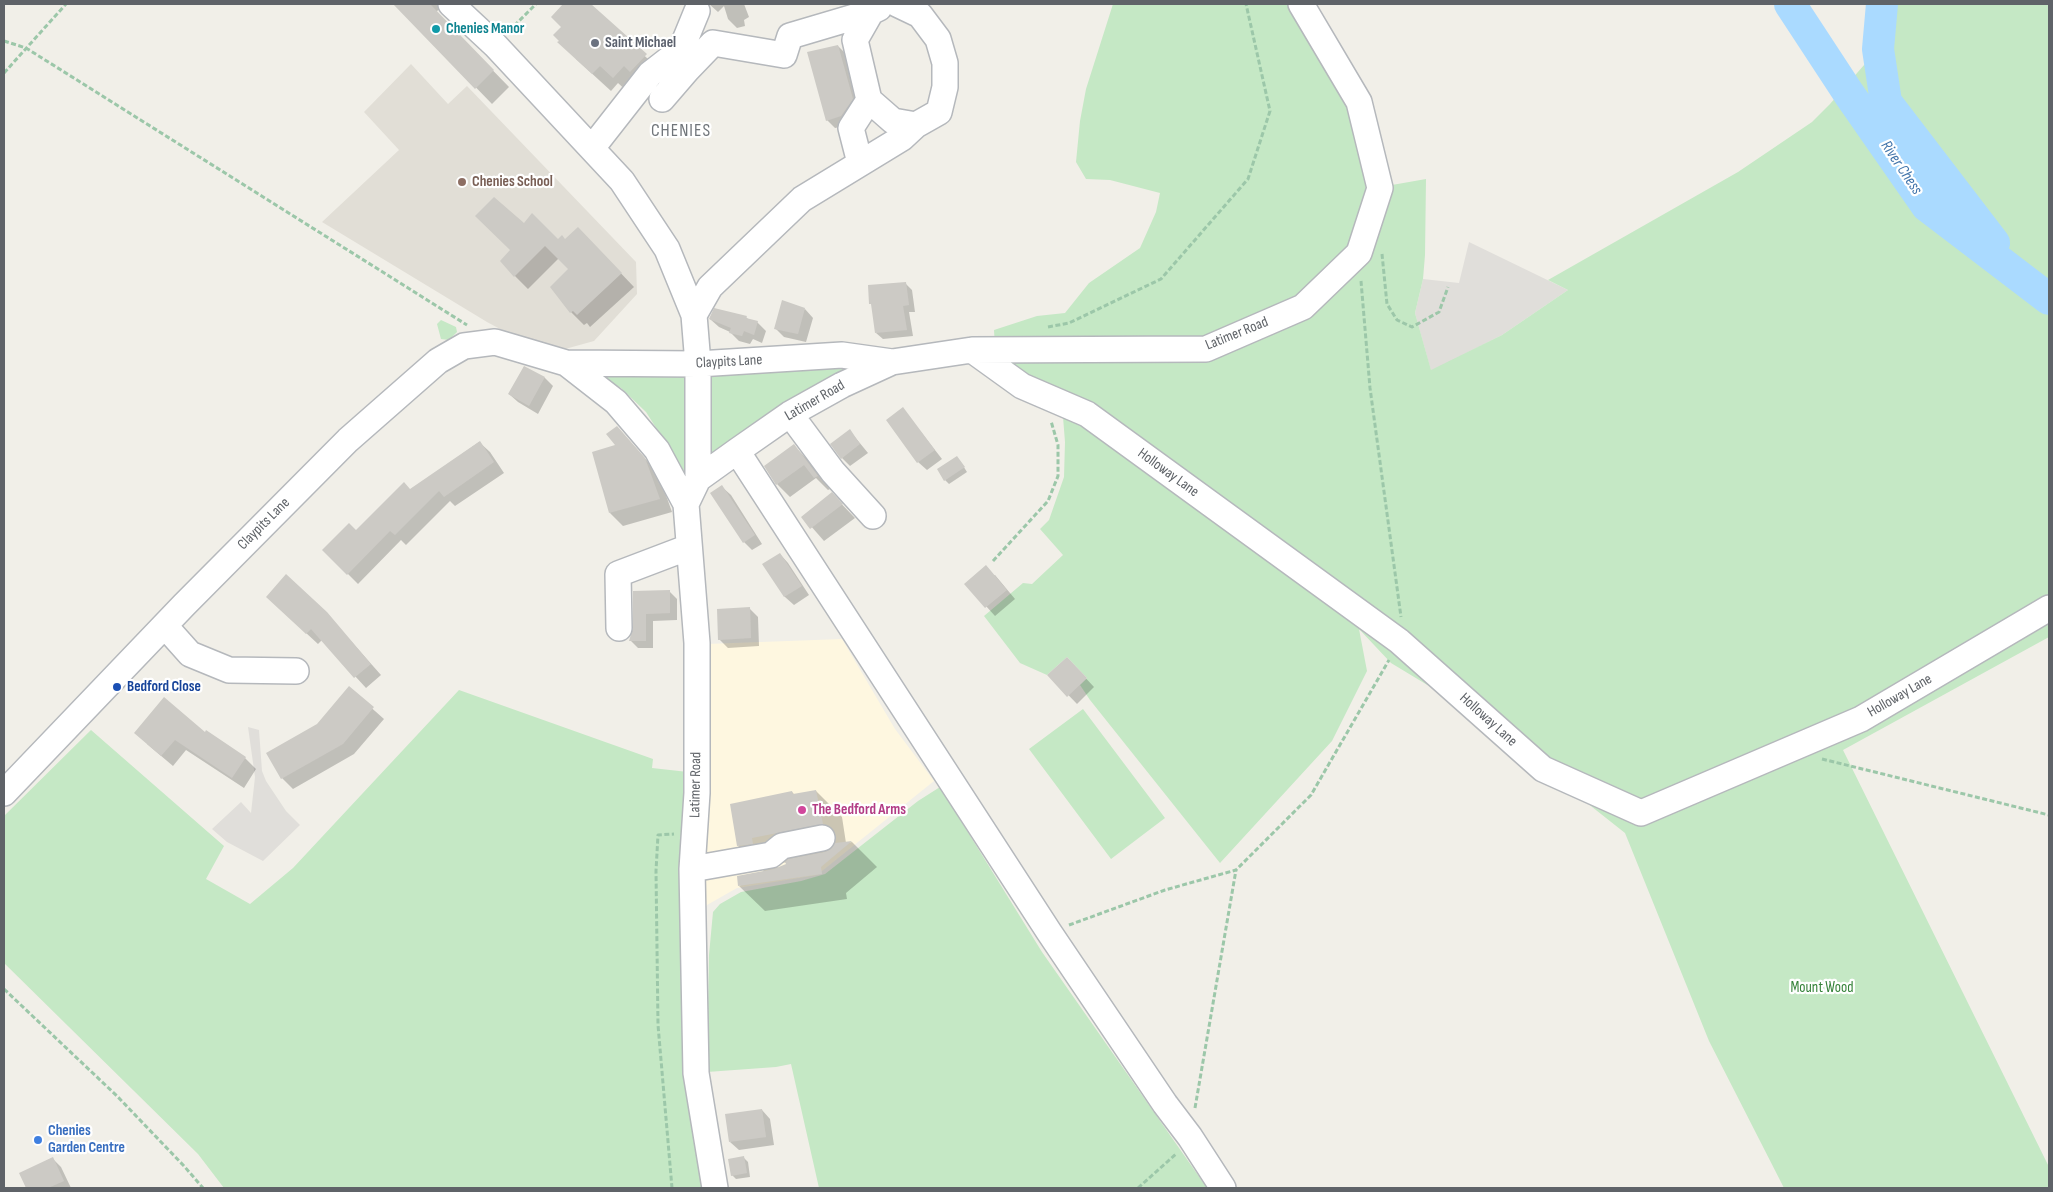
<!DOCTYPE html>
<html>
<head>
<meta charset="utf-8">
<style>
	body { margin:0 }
	#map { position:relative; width:2053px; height:1192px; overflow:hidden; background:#f1efe8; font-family:"Sofia Sans Condensed",sans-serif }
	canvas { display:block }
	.frame { position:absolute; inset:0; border:5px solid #5f6368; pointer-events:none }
</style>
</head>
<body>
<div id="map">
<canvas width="2053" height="1192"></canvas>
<div class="frame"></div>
</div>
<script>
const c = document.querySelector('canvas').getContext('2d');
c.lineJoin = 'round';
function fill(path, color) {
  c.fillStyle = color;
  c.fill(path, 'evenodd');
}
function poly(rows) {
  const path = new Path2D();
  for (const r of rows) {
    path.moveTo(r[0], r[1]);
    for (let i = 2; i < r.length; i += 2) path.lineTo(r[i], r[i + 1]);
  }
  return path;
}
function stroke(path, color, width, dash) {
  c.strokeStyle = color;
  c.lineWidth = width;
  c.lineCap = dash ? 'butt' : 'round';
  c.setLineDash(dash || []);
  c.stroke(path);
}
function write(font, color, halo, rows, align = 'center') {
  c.font = font + ' "Sofia Sans Condensed",sans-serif';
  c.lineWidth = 4.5;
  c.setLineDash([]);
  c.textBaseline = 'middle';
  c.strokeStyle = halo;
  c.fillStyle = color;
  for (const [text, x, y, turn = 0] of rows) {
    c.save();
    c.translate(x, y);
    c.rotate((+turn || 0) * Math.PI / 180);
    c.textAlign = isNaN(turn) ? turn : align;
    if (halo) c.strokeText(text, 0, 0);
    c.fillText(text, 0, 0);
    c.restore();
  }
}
const commercial = poly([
	[842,639,895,729,934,781,817,875,737,888,707,905,703,910,707,644]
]);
const industrial = poly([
	[1469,242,1568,290,1502,335,1431,371,1415,313,1423,279,1459,283],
	[248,727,259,730,262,771,266,781,286,811,300,825,263,861,227,842,212,829,241,802,251,813,255,777]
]);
const education = poly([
	[411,64,448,104,467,86,636,262,637,294,594,341,547,354,487,322,322,222,399,150,364,112]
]);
const green = poly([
	[1113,4,1296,4,1355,103,1376,189,1356,252,1299,305,1205,346,995,348,994,330,1037,316,1065,313,1089,283,1140,248,1156,212,1160,193,1110,180,1086,179,1076,162,1080,121,1086,89],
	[1882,4,2049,4,2049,637,1843,750,2049,1167,2049,1188,1784,1188,1709,1041,1625,833,1472,712,1391,663,1359,629,1367,671,1332,741,1220,863,1090,700,1080,685,1087,678,1067,657,1047,675,1020,663,984,616,1023,583,1032,584,1063,555,1040,529,1049,520,1064,477,1065,442,1063,417,1001,354,1206,353,1305,311,1392,185,1426,179,1425,255,1423,279,1415,313,1431,370,1502,335,1568,290,1548,280,1738,172,1812,122,1830,104,1878,49],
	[441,320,456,327,457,332,449,340,441,339,437,324],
	[856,366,707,457,705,382,714,372],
	[606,374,683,374,691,379,686,475,646,412,621,388,606,379],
	[459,690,653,759,652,768,688,772,705,1188,224,1188,198,1154,4,963,4,816,91,730,224,846,206,879,250,904,293,868],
	[1083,709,1165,818,1111,859,1029,749],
	[940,787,1042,952,1207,1188,819,1188,791,1064,776,1067,707,1072,709,955,713,912,720,904,741,892,801,881,825,874,918,801]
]);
const shadow = poly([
	[395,4,445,4,436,12,509,87,492,104],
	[565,4,573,10,580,4,589,4,663,73,631,95,618,83,611,91,576,59,562,27,552,17],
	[709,4,744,4,749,17,744,20,745,26,737,28,728,19,724,6,718,12],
	[838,46,846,54,861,108,850,125,835,128,827,120],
	[524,225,558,241,591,242,634,287,590,327,587,323,584,325,571,312,570,269,559,258,528,289,515,276,512,250],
	[906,284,912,290,915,312,909,312,913,336,883,339,876,333],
	[805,309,813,318,806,342,784,337,776,329],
	[746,317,749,320,757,322,766,331,762,343,753,339,750,344,739,341,730,332,719,327,710,319],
	[524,367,545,378,553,386,538,414,518,402,509,394],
	[903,409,942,459,927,470,918,462],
	[617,427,658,473,672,512,623,526,610,513,617,446],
	[850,431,868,453,850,466,842,458],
	[479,442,490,452,504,473,455,506,450,501,406,545,401,540,358,584,324,550,356,532,410,491],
	[794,446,807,459,830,489,828,490,816,478,790,497,777,484],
	[960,461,967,472,949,484,945,480],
	[722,487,731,495,762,544,752,550,744,542],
	[832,494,855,518,824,541,803,517],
	[780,554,788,563,809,595,794,605,785,597,764,564],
	[995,575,1015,599,995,616,966,584],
	[669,591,677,599,677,620,653,621,653,648,638,648,630,640,635,628,634,592],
	[279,608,326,613,381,675,366,688,322,640,318,644],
	[750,609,758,617,759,646,728,648,719,639],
	[1067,658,1094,687,1077,704,1049,675],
	[349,688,384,719,354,754,293,789,282,778,317,725],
	[205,734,245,758,256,769,244,788,186,750,173,766,147,744],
	[816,791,842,817,846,843,852,842,877,867,846,893,847,899,765,911,739,886,765,872,738,846,792,792,795,795],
	[787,862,787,865,778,869,777,864],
	[762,1110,770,1119,774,1145,739,1150,730,1142],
	[52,1158,61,1167,71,1188,28,1188,20,1174],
	[744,1158,748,1162,750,1177,736,1179,732,1175]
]);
const river = poly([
	[1790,4,1849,94,1927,206,2049,299],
	[1882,4,1878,49,1886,102,1994,243]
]);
const building = poly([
	[393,4,430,4,494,70,475,89],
	[563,4,591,4,647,54,630,72,624,66,613,78,600,66,592,74,557,42,559,41,553,35,561,27,551,17],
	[838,45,853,99,841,116,826,121,807,52],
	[494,197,524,223,532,213,558,239,562,235,565,239,578,227,622,273,577,315,573,311,570,313,550,287,568,269,545,246,514,277,500,261,510,250,475,216],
	[906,282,909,305,903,306,907,330,875,333,871,304,869,304,868,285],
	[782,300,805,308,798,334,774,329],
	[714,308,747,316,746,318,758,321,754,335,744,331,742,336,729,333,731,328,709,319],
	[524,366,545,377,529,406,508,394],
	[903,407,935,450,917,463,886,420],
	[617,426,645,458,660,499,609,513,592,452,615,445,606,434],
	[850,429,860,444,841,459,830,444],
	[480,441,494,462,444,497,439,491,395,535,390,531,347,575,322,550,349,523,356,530,404,482,410,489],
	[794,444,818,476,814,478,804,465,776,485,764,466],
	[957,456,965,467,944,481,937,469],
	[722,485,755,535,743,543,710,493],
	[832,492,843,504,810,529,801,517],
	[780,553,802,586,784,597,762,564],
	[986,565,1007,590,985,608,964,584],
	[286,574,327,612,371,664,354,678,311,629,306,634,266,597],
	[670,590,670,613,646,614,646,641,629,641,633,628,633,591],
	[750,607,751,638,718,640,717,609],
	[1067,657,1087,678,1067,697,1047,675],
	[349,686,374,707,343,744,281,779,266,753,317,724],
	[164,697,205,732,206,730,246,757,232,778,175,740,161,756,134,733],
	[816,790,823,824,752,838,753,844,737,846,730,804,792,791,793,794],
	[852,841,821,867,822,874,738,886,737,876,774,869,786,864,785,862,788,859,825,852,831,849,835,843],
	[762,1109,766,1137,729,1142,725,1114],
	[744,1156,747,1173,731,1176,728,1159],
	[53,1157,64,1181,48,1188,26,1188,19,1173]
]);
const path = poly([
	[509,31,536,4],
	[4,41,26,48,467,325],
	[4,73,66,4],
	[1382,254,1387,304,1397,320,1412,327,1439,312,1448,287],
	[1361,281,1370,388,1401,617],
	[1048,327,1069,323,1161,279,1248,179,1270,111,1246,4],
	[993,561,1048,501,1058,476,1058,445,1051,421],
	[1822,759,2049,815],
	[1069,925,1165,890,1236,870,1311,795,1389,660],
	[4,989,117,1096,184,1166,203,1188],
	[1195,1108,1236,870],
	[672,1188,658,1025,656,871,658,835,674,834],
	[1138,1188,1176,1154]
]);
const minor = poly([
	[451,4,495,45,622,181,667,249,694,315,698,364,698,479],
	[879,8,871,12,855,40,869,100,893,121,916,125],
	[662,99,687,70,713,43,784,55,790,36,871,12],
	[592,148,650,74,681,50,697,11],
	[860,163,851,128,869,100],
	[694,315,710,287,802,199,902,138,916,125,939,112,945,87,945,63,938,39,920,15,897,4],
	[972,350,1022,386,1087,414,1399,641,1543,769,1641,813,1861,719,2049,608],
	[566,363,616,402,657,450,686,504],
	[790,414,833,472,873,516],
	[737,451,1049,932,1165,1104,1190,1137,1223,1188],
	[165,626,190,654,229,670,296,671],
	[619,628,618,574,689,547],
	[4,793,184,605,348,440,438,361,464,346,495,342,566,363,698,364,842,355,892,362],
	[692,869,771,855,782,846,822,838],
	[715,1188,696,1073,692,869,697,793,697,643,686,504,698,479,737,451,790,414,842,385,892,362,972,350,1206,349,1303,307,1359,253,1380,188,1359,102,1301,4]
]);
const markers = [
	[436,29,5,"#0f9aa8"],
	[595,43,5,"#6b7280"],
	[462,182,5,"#8d6e63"],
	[117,687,5,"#1a4fb4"],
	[802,810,5,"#d1479c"],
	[38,1140,5,"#3f7fe0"]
];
const cultureNames = [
	["Chenies Manor",446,29]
];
const worshipNames = [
	["Saint Michael",605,43]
];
const educationNames = [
	["Chenies School",472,182]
];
const streetNames = [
	["Latimer Road",1237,334,-22],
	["Claypits Lane",729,362,-3],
	["Latimer Road",815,401,-30],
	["Holloway Lane",1168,473,36],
	["Claypits Lane",264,524,-45],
	["Holloway Lane",1900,696,-30],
	["Holloway Lane",1488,720,42],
	["Latimer Road",696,785,-89]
];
const transitNames = [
	["Bedford Close",127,687]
];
const hotelNames = [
	["The Bedford Arms",812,810]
];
const parkNames = [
	["Mount Wood",1822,988]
];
const shopNames = [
	["Chenies",48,1131],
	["Garden Centre",48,1148]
];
const waterNames = [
	["River Chess",1901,168,56]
];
const quarterNames = [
	["CHENIES",681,131]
];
fill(commercial, '#fef7e0');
fill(industrial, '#e0deda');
fill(education, '#e1ded6');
fill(green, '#c5e8c5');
fill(shadow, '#0003');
stroke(river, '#aadaff', 32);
fill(building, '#cccac5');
stroke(minor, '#b5b8bc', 28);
stroke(path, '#9cc7a9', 3, [5, 2.5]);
stroke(minor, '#fff', 25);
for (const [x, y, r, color] of markers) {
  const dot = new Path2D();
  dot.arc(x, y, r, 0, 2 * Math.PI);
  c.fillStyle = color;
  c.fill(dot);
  stroke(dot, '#fff', 2);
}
write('bold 15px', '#0d838f', '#fff', cultureNames, 'left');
write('bold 15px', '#5b616d', '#fff', worshipNames, 'left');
write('bold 15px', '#785e54', '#fff', educationNames, 'left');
write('15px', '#5f6368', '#fff', streetNames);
write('bold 15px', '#164399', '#fff', transitNames, 'left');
write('bold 15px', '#b23c85', '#fff', hotelNames, 'left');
write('15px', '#348238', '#fff', parkNames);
write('bold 15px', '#366cbe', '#fff', shopNames, 'left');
write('italic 16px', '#4174aa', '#fff', waterNames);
c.letterSpacing = '1px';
write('18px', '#70757a', '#fff', quarterNames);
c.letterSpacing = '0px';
</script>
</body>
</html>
